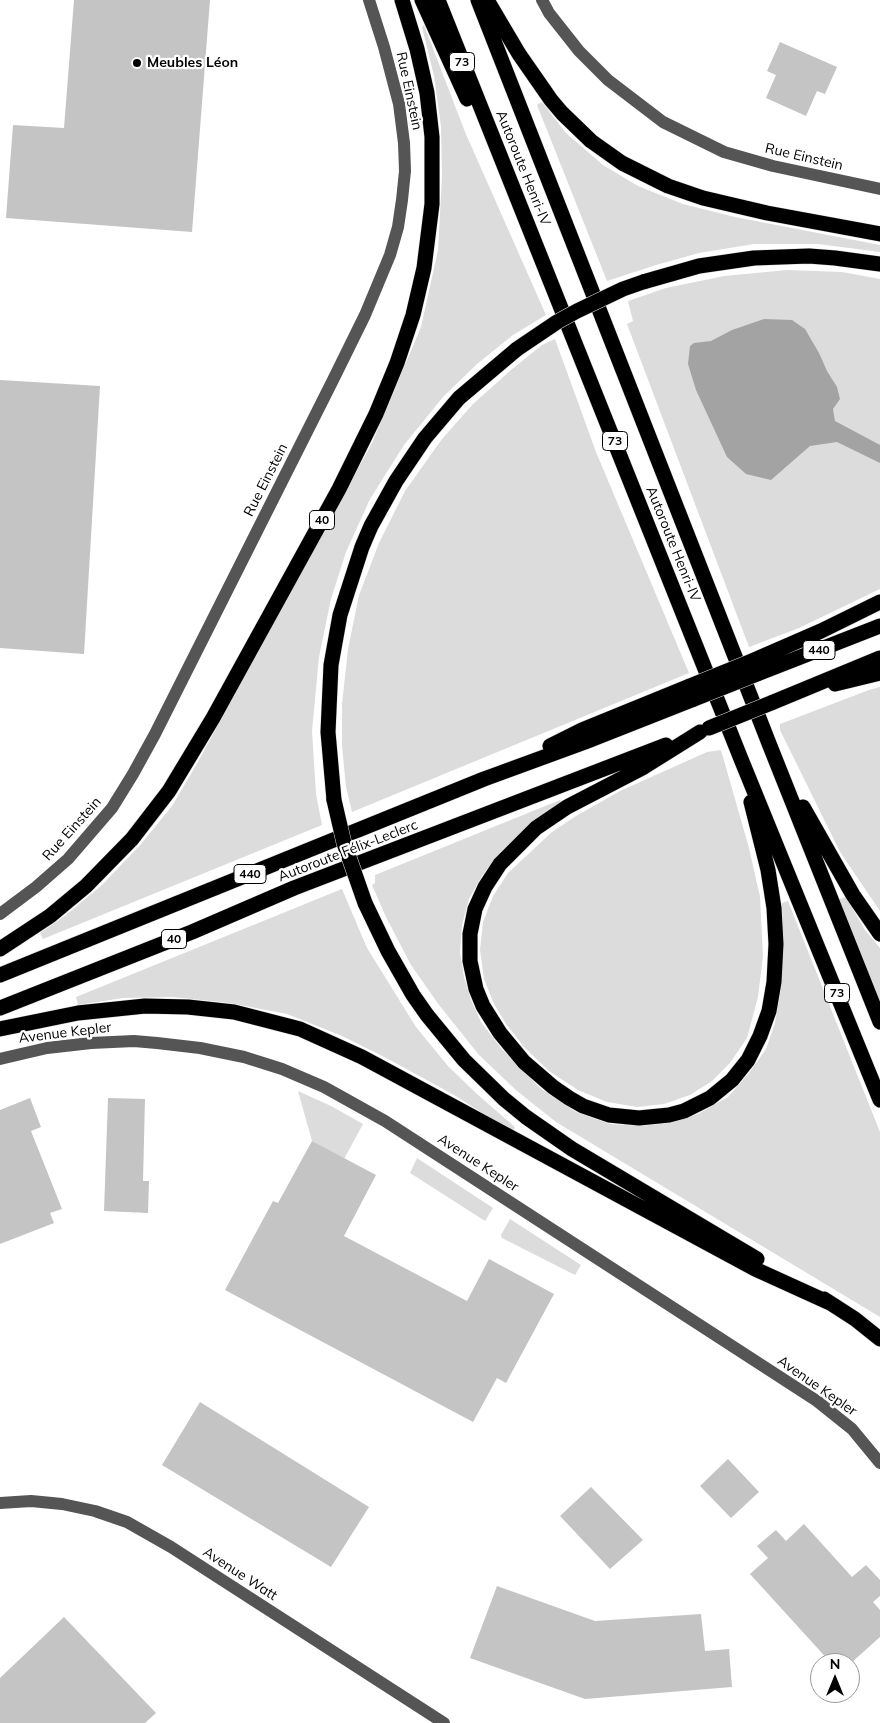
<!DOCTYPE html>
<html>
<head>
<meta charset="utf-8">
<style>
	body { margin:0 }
	#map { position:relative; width:880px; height:1723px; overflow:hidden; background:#fff; font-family:Mulish,sans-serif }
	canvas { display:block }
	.north { position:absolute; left:810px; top:1653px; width:50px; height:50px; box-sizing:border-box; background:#fff; border:1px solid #999; border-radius:50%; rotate:0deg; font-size:14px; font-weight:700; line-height:20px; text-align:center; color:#000 }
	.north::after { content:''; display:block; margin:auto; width:18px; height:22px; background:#000; clip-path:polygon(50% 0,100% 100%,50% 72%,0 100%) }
</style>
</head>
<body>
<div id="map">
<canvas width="880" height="1723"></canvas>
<div class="north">N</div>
</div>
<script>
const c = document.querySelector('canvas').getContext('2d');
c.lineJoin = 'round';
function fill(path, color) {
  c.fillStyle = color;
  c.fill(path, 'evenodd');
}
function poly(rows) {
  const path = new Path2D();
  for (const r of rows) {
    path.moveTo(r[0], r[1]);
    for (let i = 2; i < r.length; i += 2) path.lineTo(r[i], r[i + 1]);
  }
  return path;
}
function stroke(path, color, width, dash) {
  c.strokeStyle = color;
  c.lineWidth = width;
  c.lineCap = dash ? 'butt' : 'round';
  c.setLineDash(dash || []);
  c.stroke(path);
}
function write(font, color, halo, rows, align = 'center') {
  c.font = font + ' Mulish,sans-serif';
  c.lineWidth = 4.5;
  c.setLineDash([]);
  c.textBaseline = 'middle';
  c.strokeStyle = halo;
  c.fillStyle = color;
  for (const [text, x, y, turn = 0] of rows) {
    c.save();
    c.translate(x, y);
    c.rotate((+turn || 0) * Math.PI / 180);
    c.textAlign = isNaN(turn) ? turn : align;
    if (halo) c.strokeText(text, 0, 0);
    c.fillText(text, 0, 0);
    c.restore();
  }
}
const green = poly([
	[424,25,465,132,546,315,513,335,477,364,443,397,404,445,370,499,346,552,331,599,319,657,312,731,316,794,322,825,43,939,40,933,66,915,102,885,141,844,172,806,199,760,372,443,421,327,438,250,442,176,441,127,434,76,422,27],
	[542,102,566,133,603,165,638,186,683,204,735,217,880,245,880,252,818,244,754,244,699,253,656,265,607,281,537,105],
	[787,270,842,272,880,279,880,589,799,628,749,647,627,324,633,321,628,301,666,288,724,276],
	[555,339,596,452,689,673,352,812,346,787,342,746,342,704,348,649,359,595,379,543,405,491,442,439,473,404,511,370,542,345],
	[880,687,880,911,840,852,780,730,780,724,869,690],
	[721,750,749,848,760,897,763,956,758,997,747,1038,730,1063,712,1081,690,1095,664,1104,637,1107,607,1102,578,1090,549,1071,525,1048,506,1024,494,1004,484,979,480,950,483,922,493,896,508,873,552,832,576,816,620,791,707,752],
	[560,800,561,802,544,813,501,851,482,876,469,899,462,925,460,952,464,977,471,1000,481,1022,501,1048,540,1088,576,1112,610,1124,640,1126,670,1123,698,1114,728,1097,749,1073,766,1049,775,1023,781,988,783,953,782,903,788,901,880,1132,880,1317,556,1122,517,1091,479,1055,439,1005,411,965,386,917,372,885,375,883,375,875],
	[342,889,367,948,416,1027,448,1066,478,1095,515,1127,512,1132,454,1095,390,1060,342,1036,287,1014,230,1003,173,997,123,998,78,1005,76,997],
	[846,897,865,930,880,948,880,1002,839,899],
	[298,1091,331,1106,363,1124,344,1159,312,1141],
	[417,1158,493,1208,485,1221,410,1173],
	[510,1219,581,1265,575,1275,502,1238,501,1235]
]);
const water = poly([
	[764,319,792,320,805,329,819,353,827,371,837,387,840,399,833,409,835,421,880,445,880,463,837,442,810,446,771,480,746,474,727,457,696,390,688,364,690,346,694,343,711,341,732,330]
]);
const building = poly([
	[74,0,210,0,192,232,6,218,13,125,64,128],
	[780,42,837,67,825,94,817,91,806,116,766,98,776,75,767,71],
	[0,380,100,386,84,654,0,648],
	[30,1098,41,1127,31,1131,62,1209,50,1213,54,1223,0,1244,0,1110],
	[108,1098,145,1099,143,1181,149,1181,148,1213,104,1211],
	[312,1141,376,1175,344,1236,467,1301,489,1259,554,1294,506,1383,497,1378,473,1422,225,1290,273,1201,278,1203],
	[200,1402,369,1507,331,1567,162,1465],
	[728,1459,759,1492,731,1518,700,1486],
	[591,1487,643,1540,610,1569,560,1516],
	[804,1524,852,1577,866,1565,880,1580,880,1596,873,1602,880,1610,880,1637,851,1663,831,1663,750,1574,768,1558,757,1546,776,1530,786,1541],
	[497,1586,595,1621,701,1614,705,1651,729,1649,732,1687,585,1699,470,1658],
	[64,1617,156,1713,145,1723,0,1723,0,1678]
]);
const minor = poly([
	[542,0,549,13,579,51,608,80,663,122,724,152,773,166,880,189],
	[0,914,36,887,68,859,112,808,133,774,155,734,333,380,365,315,390,255,398,227,402,200,405,171,404,143,399,104,384,47,369,0],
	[0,1059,47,1048,91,1043,134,1041,157,1043,200,1048,244,1057,282,1069,324,1087,385,1121,817,1401,852,1429,880,1463],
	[0,1503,31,1501,62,1504,95,1511,127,1522,171,1547,444,1723]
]);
const highway = poly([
	[422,0,467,99],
	[438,0,741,759,880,1100],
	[478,0,770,746,880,1022],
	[487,0,519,54,551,100,562,113,591,141,622,163,668,186,703,198,767,213,880,234],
	[643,282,699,266,754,258,809,256,835,258,880,264],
	[752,661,821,631,880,602],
	[757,674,880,626],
	[835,684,880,673],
	[771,703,880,658],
	[700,732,644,767,567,807,536,828,500,864,485,887,475,909,470,934,470,961,476,989,483,1006,500,1033,524,1062,553,1087,569,1098,583,1106,609,1115,639,1118,669,1115,684,1111,710,1098,732,1080,748,1060,760,1036,769,1011,774,982,776,944,774,908,768,870,751,802],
	[550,746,582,730,690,686],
	[334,800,328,732,331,665,340,615,362,547,371,526,396,481,425,438,459,398,517,349],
	[803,807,853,895,880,934],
	[365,903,388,951,413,995,427,1015,464,1060,504,1099,526,1117,572,1149,757,1259],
	[0,949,50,916,86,886,132,839,169,791,213,718,339,489,376,414,397,363,413,315,424,268,432,204,432,137,427,93,417,49,402,0],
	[0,975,484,779,585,742,694,699],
	[0,1008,192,932,294,888,666,745],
	[0,1029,78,1013,145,1006,188,1007,234,1012,300,1029,362,1057,755,1269,832,1304],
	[824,1299,855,1319,880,1339]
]);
const highwayBridge = poly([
	[517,349,557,322,577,311,623,289,643,282],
	[690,686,752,661],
	[694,699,757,674],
	[709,728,771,703],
	[334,800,344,843,365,903]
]);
const markers = [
	[137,63,5,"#000"]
];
const shields = [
	[462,62,25],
	[615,441,25],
	[322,520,25],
	[819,650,32],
	[250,874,32],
	[174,939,25],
	[837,993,25]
];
const shieldNames = [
	["73",462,62],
	["73",615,441],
	["40",322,520],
	["440",819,650],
	["440",250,874],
	["40",174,939],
	["73",837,993]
];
const poiNames = [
	["Meubles Léon",147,63]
];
const streetNames = [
	["Rue Einstein",409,91,78],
	["Rue Einstein",804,157,13],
	["Autoroute Henri-IV",523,168,68],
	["Rue Einstein",266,480,-63],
	["Autoroute Henri-IV",673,544,68],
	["Rue Einstein",72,829,-48],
	["Autoroute Félix-Leclerc",348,851,-21],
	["Avenue Kepler",65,1033,-7],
	["Avenue Kepler",478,1163,33],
	["Avenue Kepler",817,1386,35],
	["Avenue Watt",240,1574,33]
];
fill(green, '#dcdcdc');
fill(water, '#a3a3a3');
fill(building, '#c4c4c4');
stroke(highway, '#dbdbdb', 16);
stroke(minor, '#555', 12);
stroke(highway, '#000', 15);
stroke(highwayBridge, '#dbdbdb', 16, []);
stroke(highwayBridge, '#000', 15);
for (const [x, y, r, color] of markers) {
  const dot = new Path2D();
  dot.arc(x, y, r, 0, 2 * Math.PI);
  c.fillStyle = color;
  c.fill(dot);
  stroke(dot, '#fff', 2);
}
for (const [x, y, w] of shields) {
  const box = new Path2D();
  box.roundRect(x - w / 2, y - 9.5, w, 19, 4);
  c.fillStyle = '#fff';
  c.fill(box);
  stroke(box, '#000', 1);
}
write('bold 12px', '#000', null, shieldNames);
write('bold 14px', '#000', '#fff', poiNames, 'left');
write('14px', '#000', '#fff', streetNames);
</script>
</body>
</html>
